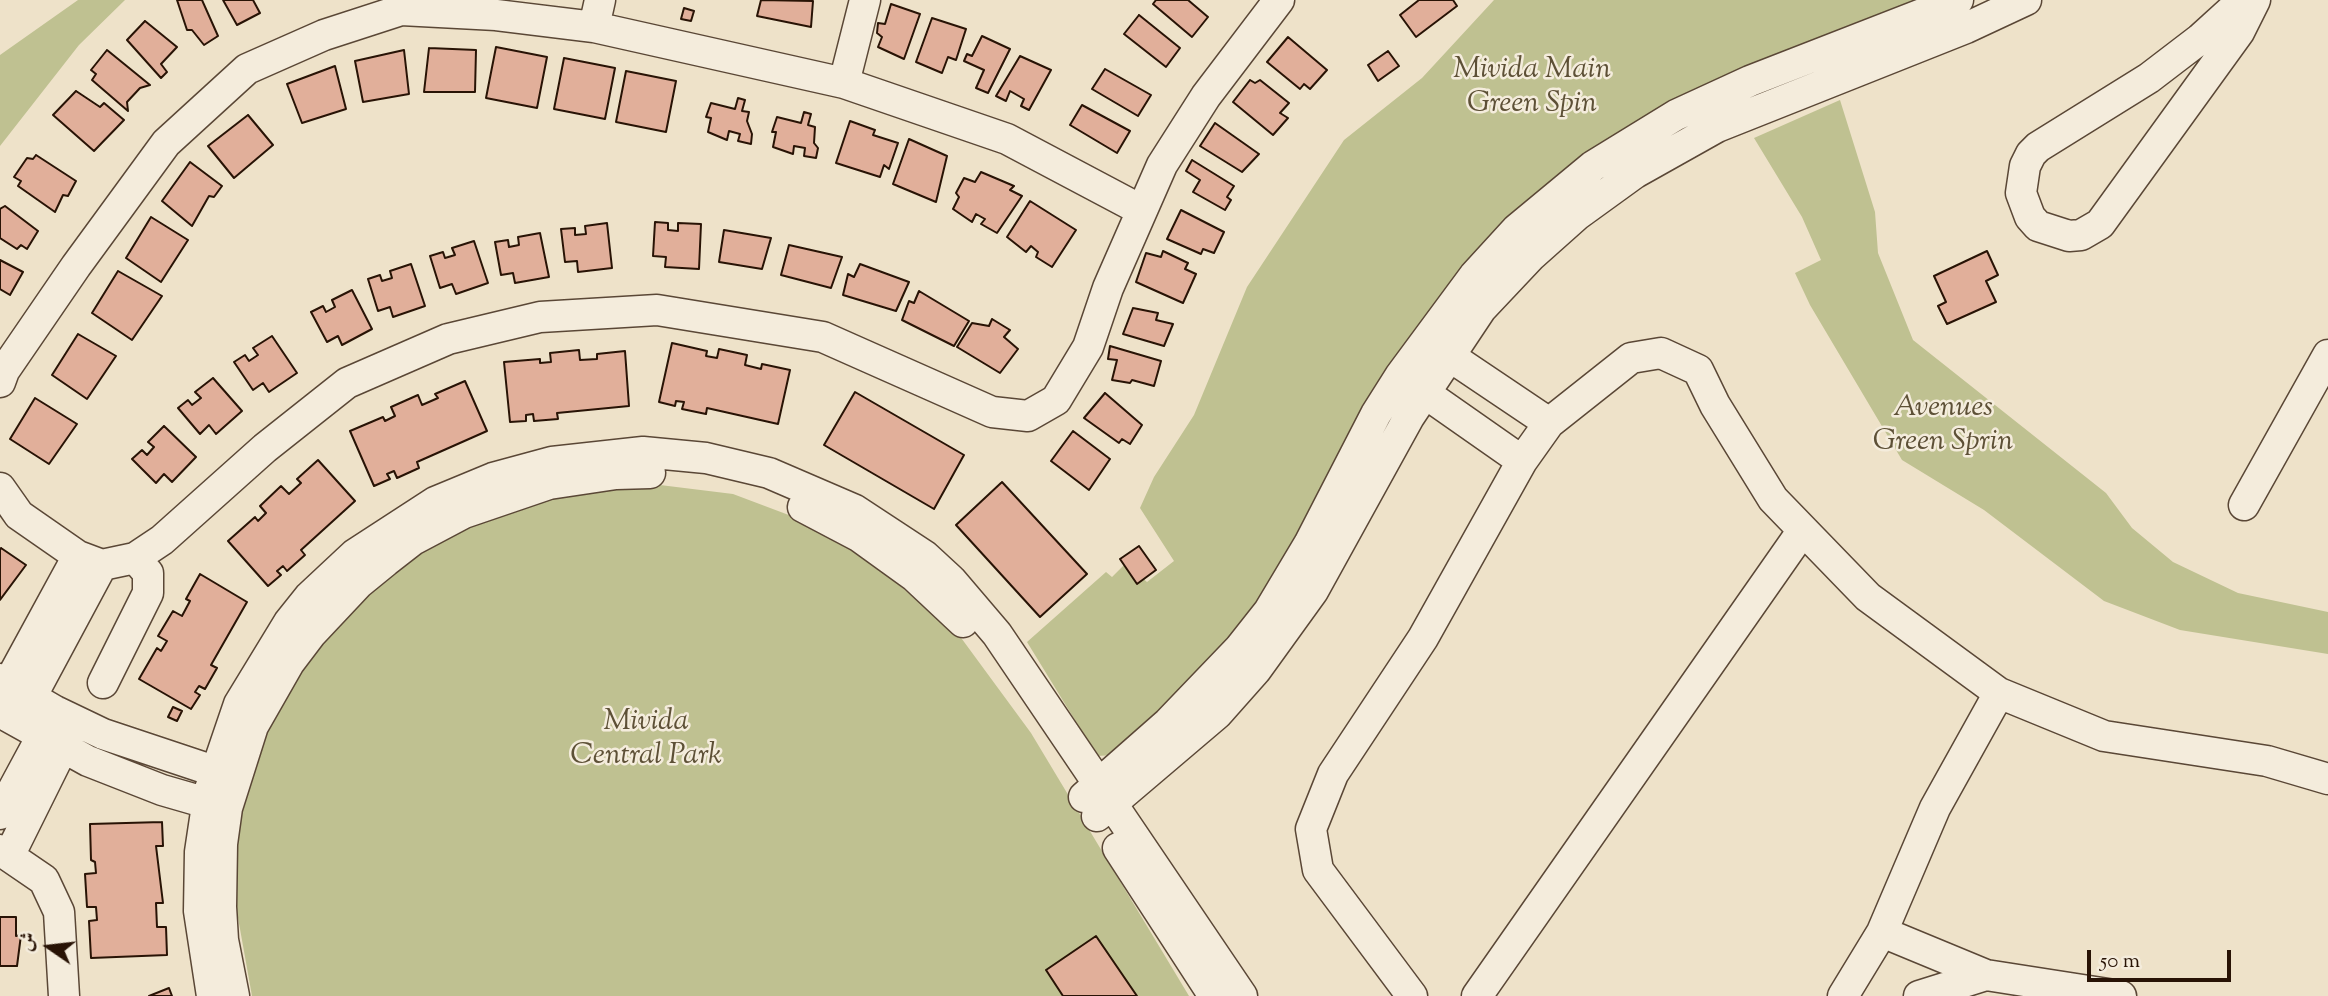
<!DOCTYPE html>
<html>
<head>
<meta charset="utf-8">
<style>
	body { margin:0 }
	#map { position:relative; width:2328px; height:996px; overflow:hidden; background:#eee2c9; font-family:"Sorts Mill Goudy",Amiri,serif }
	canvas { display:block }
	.north { position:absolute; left:14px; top:912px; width:70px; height:70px; -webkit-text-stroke:5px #f4ecdc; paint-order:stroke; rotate:284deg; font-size:19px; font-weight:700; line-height:28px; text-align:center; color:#281305 }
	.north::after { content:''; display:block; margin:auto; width:24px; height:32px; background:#281305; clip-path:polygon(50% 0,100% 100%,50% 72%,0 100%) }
	.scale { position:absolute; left:2087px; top:950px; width:144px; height:32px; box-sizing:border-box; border:4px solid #281305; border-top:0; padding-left:9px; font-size:21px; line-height:24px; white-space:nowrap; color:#281305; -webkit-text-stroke:5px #f4ecdc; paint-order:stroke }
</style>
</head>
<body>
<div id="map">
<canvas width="2328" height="996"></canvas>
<div class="north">ش</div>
<div class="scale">50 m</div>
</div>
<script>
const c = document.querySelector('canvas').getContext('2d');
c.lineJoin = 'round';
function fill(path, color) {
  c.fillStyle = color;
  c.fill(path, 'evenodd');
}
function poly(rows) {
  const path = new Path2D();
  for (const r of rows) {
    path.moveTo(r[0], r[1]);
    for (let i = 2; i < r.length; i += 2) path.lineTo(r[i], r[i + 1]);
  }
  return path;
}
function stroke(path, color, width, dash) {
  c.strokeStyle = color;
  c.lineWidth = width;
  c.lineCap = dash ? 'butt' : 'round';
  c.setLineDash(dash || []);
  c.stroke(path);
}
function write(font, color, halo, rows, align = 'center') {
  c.font = font + ' "Sorts Mill Goudy",serif';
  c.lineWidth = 5;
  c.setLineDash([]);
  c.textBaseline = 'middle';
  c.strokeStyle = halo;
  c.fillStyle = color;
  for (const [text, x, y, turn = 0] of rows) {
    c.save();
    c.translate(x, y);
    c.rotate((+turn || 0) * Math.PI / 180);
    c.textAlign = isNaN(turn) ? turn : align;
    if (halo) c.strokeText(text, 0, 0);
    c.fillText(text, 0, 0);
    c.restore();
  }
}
const green = poly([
	[78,0,125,0,79,45,0,146,0,55],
	[1494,0,1942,0,1689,97,1509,221,1253,608,1183,692,1114,755,1097,756,1027,642,1106,572,1112,577,1126,563,1147,582,1174,561,1140,508,1154,477,1194,415,1247,287,1344,140,1422,78],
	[1840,100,1875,212,1878,253,1913,340,2106,493,2132,528,2173,562,2238,593,2328,612,2328,654,2180,630,2104,601,1984,510,1902,460,1810,305,1795,273,1821,260,1802,217,1754,138],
	[660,485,733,494,802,520,858,551,959,635,1031,733,1189,996,252,996,235,901,235,841,246,780,269,713,314,644,409,556,465,525,528,500,598,488]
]);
const building = poly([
	[177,0,202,0,218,36,204,45,192,30,187,30,177,0],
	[223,0,253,0,260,13,237,25,223,0],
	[761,0,813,1,811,27,757,16,761,0],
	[1156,0,1188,0,1208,17,1192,37,1153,4,1156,0],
	[1419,0,1453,0,1457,6,1416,37,1400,15,1419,0],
	[891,4,920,14,904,59,878,47,882,37,877,33,878,23,885,24,891,4],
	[684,8,694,11,691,21,681,19,684,8],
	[1139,15,1180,48,1166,67,1124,34,1139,15],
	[932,18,966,29,956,60,948,57,942,73,916,62,932,18],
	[145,21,177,47,161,64,167,72,161,78,127,40,145,21],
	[982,36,1010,49,988,93,976,88,984,70,964,61,967,54,972,56,982,36],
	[1288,37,1327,70,1310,89,1304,84,1300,89,1267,62,1288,37],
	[496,47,547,57,537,108,486,98,496,47],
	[429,48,476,50,475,92,424,92,429,48],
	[107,50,150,85,140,88,127,102,128,111,92,80,96,74,91,70,107,50],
	[404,50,409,94,363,102,355,61,404,50],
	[1388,51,1399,66,1378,81,1368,65,1388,51],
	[1020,56,1051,70,1029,110,1021,106,1024,99,1010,91,1006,101,996,96,1020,56],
	[564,58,615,68,605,119,554,109,564,58],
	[335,66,346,109,302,123,287,84,335,66],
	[1105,69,1151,95,1138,116,1092,89,1105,69],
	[626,71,676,81,666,132,616,122,626,71],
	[1250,80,1255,83,1260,80,1289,103,1280,113,1288,118,1273,135,1233,102,1250,80],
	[76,91,100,107,104,103,124,120,94,151,53,115,76,91],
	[738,98,745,100,742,111,749,112,747,121,752,134,751,144,738,141,740,134,729,131,727,140,708,132,711,118,706,117,711,103,735,109,738,98],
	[1082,105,1130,131,1117,153,1070,125,1082,105],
	[804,112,811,114,808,125,815,127,814,143,818,148,816,158,804,156,805,148,794,146,793,154,773,147,776,132,772,132,777,117,801,123,804,112],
	[248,115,273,145,234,178,208,146,248,115],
	[850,121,875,130,873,135,898,143,889,169,884,165,880,177,836,163,850,121],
	[1215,123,1259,154,1242,172,1200,146,1215,123],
	[909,139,947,156,936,202,893,184,909,139],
	[36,155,76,181,68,196,63,195,55,212,18,186,21,181,14,177,27,158,33,159,36,155],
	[1192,160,1234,186,1227,197,1231,200,1225,210,1193,192,1200,180,1186,171,1192,160],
	[190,162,222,186,214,197,209,196,192,226,162,201,190,162],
	[981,172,1014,186,1010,190,1022,196,997,233,981,224,985,219,976,214,972,222,953,209,959,197,956,193,964,178,975,182,981,172],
	[1030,201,1076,230,1052,267,1036,257,1038,252,1031,246,1026,252,1007,237,1030,201],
	[5,206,38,231,27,249,21,245,17,249,0,238,0,209,5,206],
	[1181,210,1224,232,1214,253,1203,249,1201,254,1167,239,1181,210],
	[151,217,188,240,161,282,126,258,151,217],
	[655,222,668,223,668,230,678,231,678,223,701,224,699,269,665,267,666,257,653,256,655,222],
	[607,223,612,268,578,272,577,261,565,262,561,229,575,228,575,235,586,234,585,226,607,223],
	[724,230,771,238,762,269,719,262,724,230],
	[540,233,549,277,515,283,513,273,501,275,495,242,508,240,509,247,519,245,518,237,540,233],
	[474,241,488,283,456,294,452,284,440,288,430,256,443,252,445,258,455,255,452,248,474,241],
	[789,245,842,257,831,288,781,275,789,245],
	[1163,251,1188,263,1185,269,1196,274,1183,303,1136,282,1146,253,1161,257,1163,251],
	[1987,251,1998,275,1986,281,1996,302,1947,324,1938,306,1946,302,1934,276,1987,251],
	[0,260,23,272,10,295,0,289,0,260],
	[411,264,425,306,393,317,390,307,378,311,368,279,380,275,382,281,392,278,390,271,411,264],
	[860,264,909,282,896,311,843,295,848,274,854,277,860,264],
	[118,271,162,296,132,340,92,313,118,271],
	[352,290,372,329,342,345,338,336,327,342,311,312,323,306,326,312,335,307,332,300,352,290],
	[919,291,969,321,954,346,902,320,909,301,914,303,919,291],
	[1133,308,1158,313,1156,320,1173,324,1164,346,1123,334,1133,308],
	[992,319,1010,330,1004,337,1018,349,1000,373,957,347,972,323,989,326,992,319],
	[78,334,116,356,87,399,52,375,78,334],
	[272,336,297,373,269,392,263,383,253,390,234,362,245,355,249,361,258,355,253,348,272,336],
	[672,343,707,351,706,356,717,358,719,349,747,355,745,365,761,369,762,364,790,370,778,424,707,408,706,414,682,409,684,402,676,401,675,406,659,402,672,343],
	[1110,346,1161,361,1154,386,1132,380,1130,383,1112,380,1117,360,1108,359,1110,346],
	[579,350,580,360,597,359,597,354,625,351,629,406,557,413,558,419,534,421,533,414,526,415,526,421,510,422,504,362,540,359,540,363,551,362,550,353,579,350],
	[213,378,242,411,216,434,209,425,200,434,178,408,188,400,192,405,201,398,195,392,213,378],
	[465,381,487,431,417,462,419,468,397,478,394,471,387,474,390,479,374,486,350,431,383,417,385,421,395,416,391,407,418,395,422,405,438,398,435,394,465,381],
	[855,392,964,455,934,509,824,445,855,392],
	[1105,393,1142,425,1130,444,1122,439,1119,443,1084,418,1105,393],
	[35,398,77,424,49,464,10,439,35,398],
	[164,426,196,457,172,482,164,474,156,483,132,459,142,450,147,455,154,447,148,442,164,426],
	[1073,431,1110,459,1089,490,1051,461,1073,431],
	[318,460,355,501,301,550,305,555,287,571,283,566,277,571,281,575,268,586,228,541,255,517,258,521,266,513,260,506,281,486,289,494,301,483,297,479,318,460],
	[1002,482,1087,574,1040,617,956,525,1002,482],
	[1139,546,1156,570,1137,584,1120,559,1139,546],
	[1,548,26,565,0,600,0,550,1,548],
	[200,574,247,602,211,665,217,668,205,689,199,686,195,692,200,695,191,709,139,679,157,648,161,651,167,641,158,636,173,611,182,616,190,601,186,599,200,574],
	[173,707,182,711,177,721,168,717,173,707],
	[162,822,163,846,156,846,163,903,156,903,157,927,166,927,167,955,91,958,89,921,97,920,96,907,87,907,85,874,96,873,95,862,91,860,90,824,162,822],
	[0,917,16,917,16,936,21,935,17,966,0,966,0,917],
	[1096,936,1137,996,1063,996,1046,970,1096,936],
	[169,988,172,996,149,996,169,988]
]);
const minor = poly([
	[2243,0,2200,39,2149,78,2038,147,2031,154,2025,166,2021,193,2030,217,2038,226,2069,236,2081,235,2100,224,2239,32,2255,0],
	[594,27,600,0],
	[844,83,865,0],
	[1433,345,1549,423],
	[0,382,4,371,76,266,166,143,247,69,324,35,401,10,496,15,594,27,844,83,1007,139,1141,210],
	[1412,384,1522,461],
	[0,488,19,515,78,556,102,565,135,558,162,540,265,448,347,383,448,339,540,317,657,310,823,337,992,412,1028,416,1056,400,1088,347,1108,288,1162,165,1206,96,1279,0],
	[2244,505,2328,355],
	[803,507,860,537,914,576,963,622],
	[0,679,55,711,103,734,214,771],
	[103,683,148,593,148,573,135,558],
	[0,699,78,556],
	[0,712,88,761,162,790,207,803],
	[21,716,102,565],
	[1084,797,1168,723,1239,649,1269,611,1309,544,1376,414,1400,376,1474,276,1517,229,1593,166,1676,115,1750,81,1958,0],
	[0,814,50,721],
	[1097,816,1217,714,1256,670,1313,591,1409,417,1481,309,1531,256,1577,215,1635,173,1717,127,1966,28,2026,0],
	[1118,848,1214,996],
	[0,850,44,880,59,912,64,996],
	[10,854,70,733],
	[1882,932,1986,975,2121,996],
	[212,996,199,911,200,852,209,792,239,704,289,622,309,597,355,554,435,502,493,478,552,462,643,452,706,458,769,473,855,510,925,556,951,580,997,634,1242,996],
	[234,996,223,940,221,907,222,844,227,808,253,726,289,663,311,634,359,583,386,561,413,540,464,513,549,484,616,474,650,473],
	[1412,996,1318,870,1311,829,1333,774,1423,638,1522,461,1549,423,1631,358,1661,353,1698,370,1715,405,1773,499,1868,597,1999,693,2104,736,2267,761,2328,779],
	[1477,996,1803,530],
	[1843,996,1882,932,1935,808,1999,693],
	[1919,996,1986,975]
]);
const parkNames = [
	["Mivida Main",1532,72],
	["Green Spin",1532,106],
	["Avenues",1943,410],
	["Green Sprin",1943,444],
	["Mivida",646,724],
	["Central Park",646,758]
];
fill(green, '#bfc191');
fill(building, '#e1af9a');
stroke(building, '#281305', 2);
stroke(minor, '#5a4736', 33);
stroke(minor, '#f4ecdc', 30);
write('italic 30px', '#5d5036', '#f4ecdc', parkNames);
</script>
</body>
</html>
